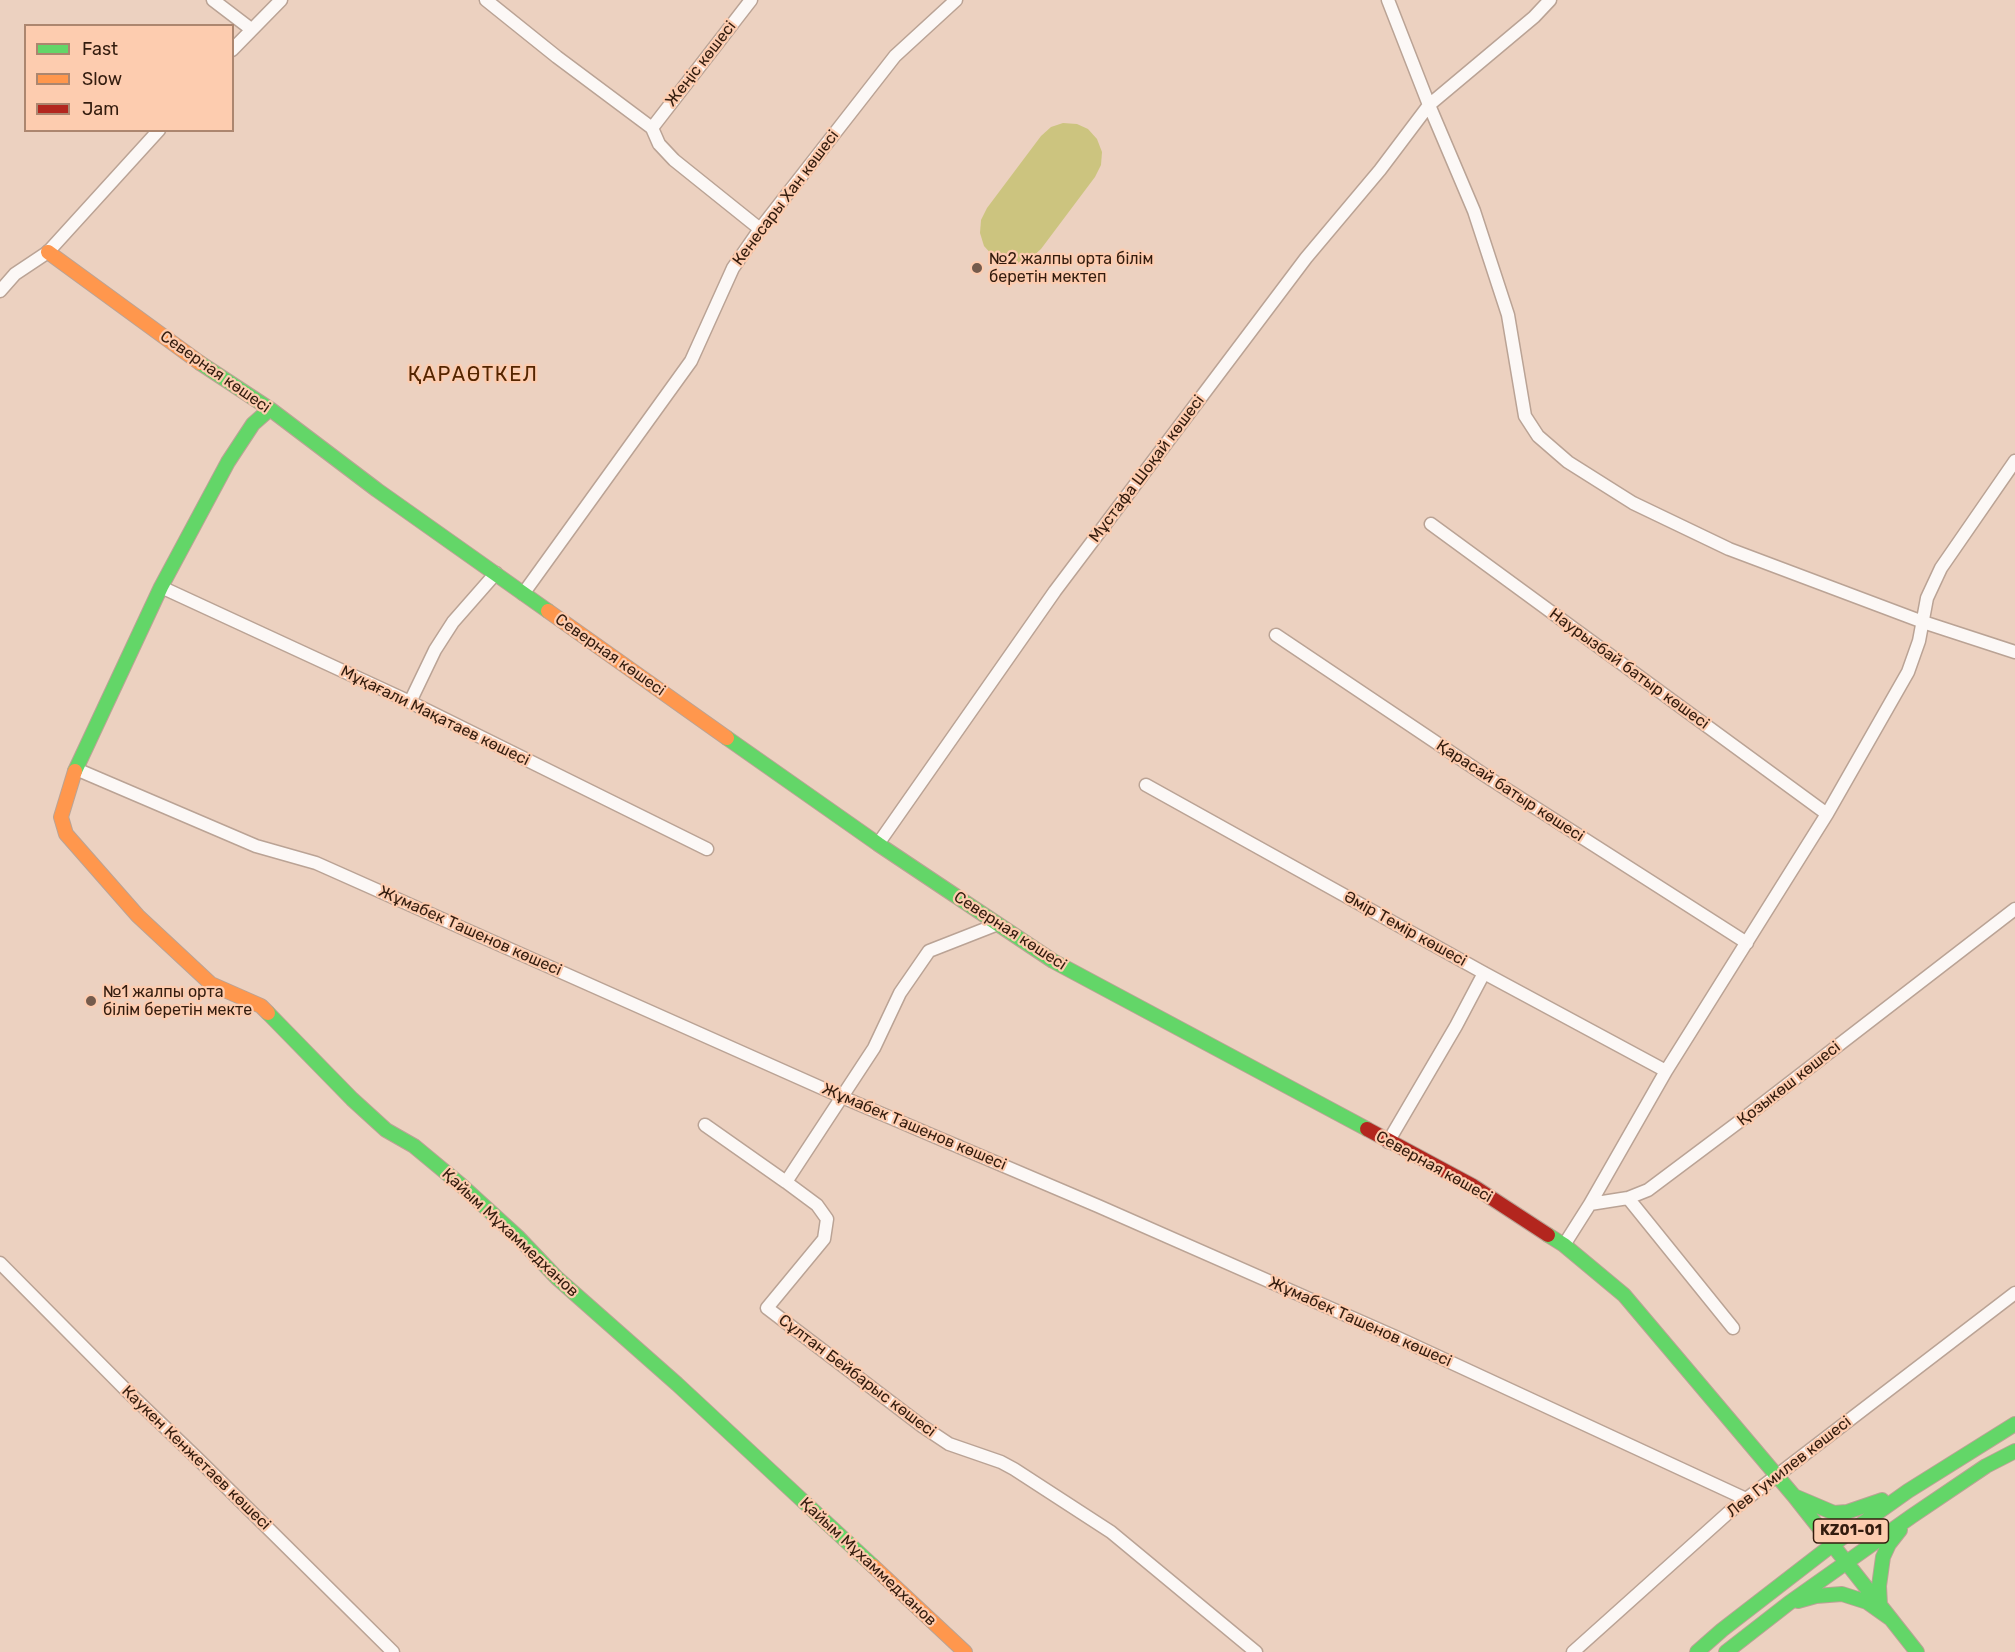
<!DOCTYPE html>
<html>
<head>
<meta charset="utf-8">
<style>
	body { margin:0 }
	#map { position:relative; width:2015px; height:1652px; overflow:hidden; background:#ecd1c0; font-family:Rubik,sans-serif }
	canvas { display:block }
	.legend { position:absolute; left:24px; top:24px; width:210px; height:108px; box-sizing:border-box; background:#fdccaf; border:2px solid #ac866f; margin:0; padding:8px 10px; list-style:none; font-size:18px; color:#331c0e }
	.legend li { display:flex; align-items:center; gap:12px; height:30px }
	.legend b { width:30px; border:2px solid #ac866f }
</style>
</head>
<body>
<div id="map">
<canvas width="2015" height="1652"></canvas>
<ul class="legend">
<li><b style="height:8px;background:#63d668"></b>Fast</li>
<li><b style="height:8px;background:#ff974d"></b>Slow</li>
<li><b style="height:8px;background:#b3261e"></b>Jam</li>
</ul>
</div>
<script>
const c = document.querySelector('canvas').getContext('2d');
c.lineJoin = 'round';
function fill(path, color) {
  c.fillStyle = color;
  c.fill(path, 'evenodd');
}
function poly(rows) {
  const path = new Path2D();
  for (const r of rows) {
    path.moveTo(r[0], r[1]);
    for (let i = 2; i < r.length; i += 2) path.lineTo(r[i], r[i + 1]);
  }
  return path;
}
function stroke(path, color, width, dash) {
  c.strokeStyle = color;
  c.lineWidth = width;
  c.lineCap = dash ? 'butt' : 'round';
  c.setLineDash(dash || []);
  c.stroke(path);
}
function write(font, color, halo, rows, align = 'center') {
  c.font = font + ' Rubik,sans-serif';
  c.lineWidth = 4.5;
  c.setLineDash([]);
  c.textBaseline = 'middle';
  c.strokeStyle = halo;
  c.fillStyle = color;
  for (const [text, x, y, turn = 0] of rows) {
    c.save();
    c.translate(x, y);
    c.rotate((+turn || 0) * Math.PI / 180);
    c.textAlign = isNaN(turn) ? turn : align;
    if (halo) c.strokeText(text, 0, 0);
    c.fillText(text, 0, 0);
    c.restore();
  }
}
const green = poly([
	[1063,123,1077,124,1088,129,1097,139,1102,152,1101,165,1095,177,1041,249,1031,258,1018,263,1005,262,993,256,984,246,980,233,981,220,987,208,1041,136,1051,127]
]);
const street = poly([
	[213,0,251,29],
	[486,0,557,57,652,128,659,144,674,160,760,229],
	[1550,0,1534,17,1429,105,1474,211,1508,315,1525,416,1538,436,1568,462,1633,503,1729,549,1923,622,2015,652],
	[232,50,281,0],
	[652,128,751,0],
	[0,291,15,274,48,252,159,130],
	[1431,524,1827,814],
	[161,587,410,702,707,849],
	[523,594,691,361,733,268,760,229,895,56,956,0],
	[1276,635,1492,780,1747,943],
	[410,702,435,650,453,622,496,573],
	[76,769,256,846,316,863,352,879,842,1097,1098,1206,1398,1338,1746,1499],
	[1146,785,1484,973,1666,1071],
	[878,844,1055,591,1306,258,1380,170,1429,105,1388,0],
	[998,924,929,951,900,993,874,1048,786,1182,817,1205,827,1219,824,1239,767,1308,922,1426,949,1444,1001,1462,1014,1469,1111,1532,1256,1652],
	[705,1125,786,1182],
	[1388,1142,1456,1026,1484,973],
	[1628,1198,1733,1328],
	[1590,1204,1666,1071,1827,814,1908,672,1919,641,1927,598,1941,568,2015,461],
	[1564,1245,1590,1204,1628,1198,1648,1190,1748,1115,2015,909],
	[0,1263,125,1389,199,1460,393,1652],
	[1573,1652,1728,1513,2015,1293]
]);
const fast = poly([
	[200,363,270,409,377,490,548,611],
	[727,738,878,844,1053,961,1367,1129],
	[75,771,161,587,228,462,253,424,270,409],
	[268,1013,352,1099,386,1130,414,1146,461,1185,519,1238,557,1278,677,1384,873,1566],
	[1548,1235,1564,1245,1624,1295,1794,1496,1917,1652],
	[1794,1496,1834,1513,1847,1512,1882,1500],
	[1798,1601,1816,1596,1842,1594,1867,1602,1891,1619],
	[1880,1605,1879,1586,1883,1557,1889,1544,1900,1530],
	[1697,1652,1722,1630,1832,1545,1908,1491,2015,1424],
	[1726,1652,1789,1603,1912,1516,1986,1466,2015,1451]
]);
const slow = poly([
	[48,252,200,363],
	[548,611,727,738],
	[75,771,61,817,66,834,138,916,211,984,261,1006,268,1013],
	[873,1566,965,1652]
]);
const jam = poly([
	[1367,1129,1473,1186,1548,1235]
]);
const markers = [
	[977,268,6,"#745b4c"],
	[91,1001,6,"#745b4c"]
];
const shields = [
	[1851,1531,75]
];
const shieldNames = [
	["KZ01-01",1851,1531]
];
const streetNames = [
	["Жеңіс көшесі",701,64,-52],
	["Кенесары Хан көшесі",786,198,-53],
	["Северная көшесі",215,372,35],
	["Мұстафа Шоқай көшесі",1147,469,-53],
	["Северная көшесі",610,655,35],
	["Наурызбай батыр көшесі",1629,669,36],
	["Мұқағали Мақатаев көшесі",435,716,26],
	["Қарасай батыр көшесі",1510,791,33],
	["Әмір Темір көшесі",1405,929,29],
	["Жұмабек Ташенов көшесі",470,931,24],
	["Северная көшесі",1010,931,33],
	["Қозыкөш көшесі",1789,1084,-38],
	["Жұмабек Ташенов көшесі",914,1127,23],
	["Северная көшесі",1434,1167,29],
	["Қайым Мұхаммедханов",510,1233,43],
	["Жұмабек Ташенов көшесі",1360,1322,24],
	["Сұлтан Бейбарыс көшесі",857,1376,37],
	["Каукен Кенжетаев көшесі",196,1458,44],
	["Лев Гумилев көшесі",1789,1467,-38],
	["Қайым Мұхаммедханов",868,1562,43]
];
const poiNames = [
	["№2 жалпы орта білім",989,259],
	["беретін мектеп",989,277],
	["№1 жалпы орта",103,992],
	["білім беретін мекте",103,1010]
];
const quarterNames = [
	["ҚАРАӨТКЕЛ",473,375]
];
fill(green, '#ccc47f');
stroke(street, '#baa395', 15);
stroke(fast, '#baa395', 16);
stroke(slow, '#baa395', 16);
stroke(jam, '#baa395', 16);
stroke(street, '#fcf8f6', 12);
stroke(fast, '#63d668', 14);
stroke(slow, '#ff974d', 14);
stroke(jam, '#b3261e', 14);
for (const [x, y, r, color] of markers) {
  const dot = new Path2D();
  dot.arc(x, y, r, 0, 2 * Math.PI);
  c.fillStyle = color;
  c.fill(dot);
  stroke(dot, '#fdccaf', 2);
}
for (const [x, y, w] of shields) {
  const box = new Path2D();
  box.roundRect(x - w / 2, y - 12, w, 24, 4.5);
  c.fillStyle = '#fdccaf';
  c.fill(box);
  stroke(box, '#331c0e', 1.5);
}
write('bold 15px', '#331c0e', null, shieldNames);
write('16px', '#331c0e', '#fdccaf', streetNames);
write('16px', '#331c0e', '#fdccaf', poiNames, 'left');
c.letterSpacing = '1.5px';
write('20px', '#542500', '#fdccaf', quarterNames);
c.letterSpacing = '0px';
</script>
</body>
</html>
